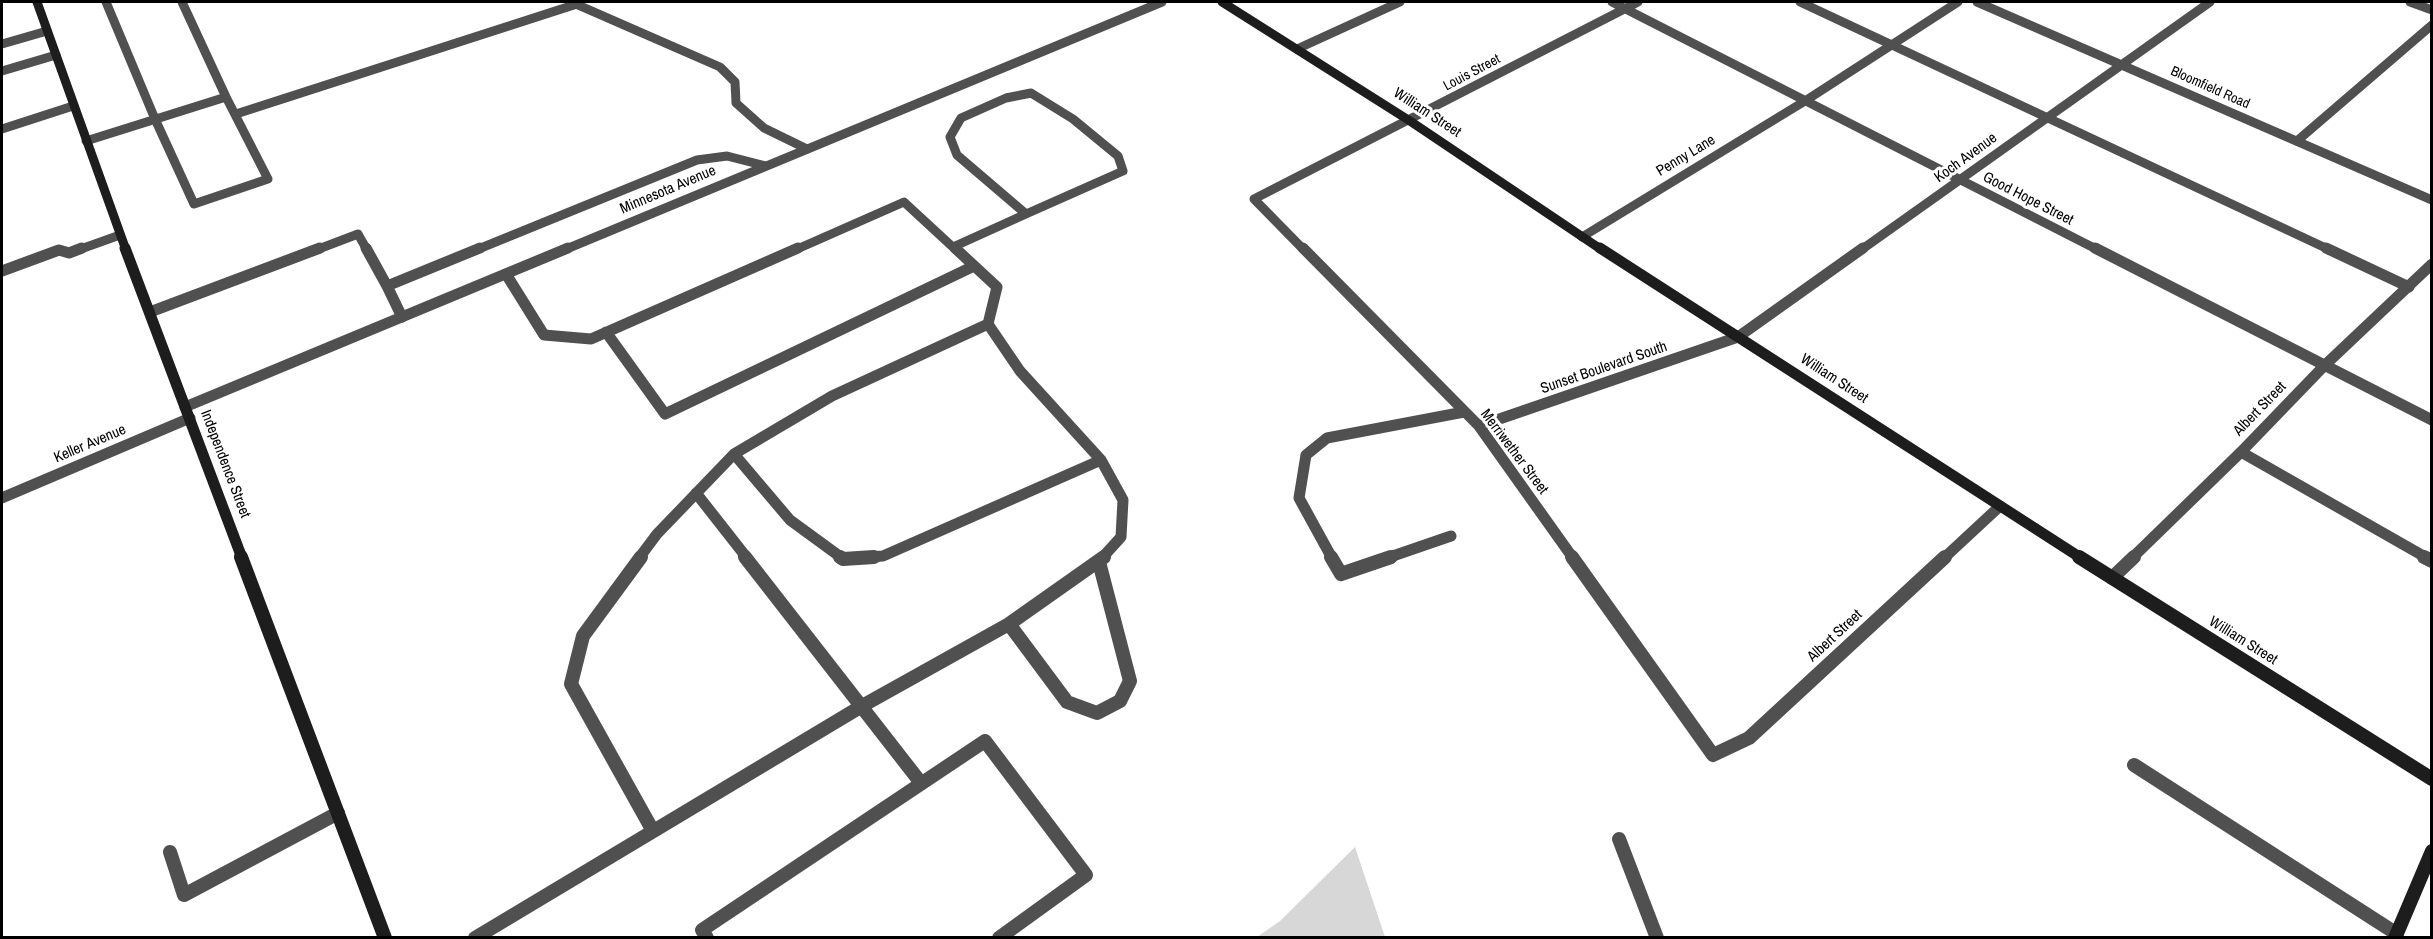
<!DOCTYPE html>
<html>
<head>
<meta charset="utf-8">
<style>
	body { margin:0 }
	#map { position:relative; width:2433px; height:939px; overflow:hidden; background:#fff; font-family:"Archivo Narrow",sans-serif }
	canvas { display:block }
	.frame { position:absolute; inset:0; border:3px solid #000; pointer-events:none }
</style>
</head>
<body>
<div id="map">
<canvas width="2433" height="939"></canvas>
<div class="frame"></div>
</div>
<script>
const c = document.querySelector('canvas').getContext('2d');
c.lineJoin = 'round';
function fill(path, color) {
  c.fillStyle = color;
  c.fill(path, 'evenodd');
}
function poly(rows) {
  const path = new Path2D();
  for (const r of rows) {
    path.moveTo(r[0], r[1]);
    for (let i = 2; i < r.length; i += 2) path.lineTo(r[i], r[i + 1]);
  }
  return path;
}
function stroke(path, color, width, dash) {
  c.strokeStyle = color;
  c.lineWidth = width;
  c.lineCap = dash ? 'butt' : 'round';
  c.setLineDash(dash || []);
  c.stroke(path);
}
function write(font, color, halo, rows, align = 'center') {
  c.font = font + ' "Archivo Narrow",sans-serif';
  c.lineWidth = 6;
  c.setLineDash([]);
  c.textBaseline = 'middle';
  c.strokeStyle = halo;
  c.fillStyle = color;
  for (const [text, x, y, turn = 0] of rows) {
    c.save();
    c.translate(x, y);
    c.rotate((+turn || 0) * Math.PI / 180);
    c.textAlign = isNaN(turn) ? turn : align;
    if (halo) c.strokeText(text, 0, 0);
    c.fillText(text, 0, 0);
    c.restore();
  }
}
const green = poly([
	[1355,847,1385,937,1257,937,1280,921]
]);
const laneFar2 = poly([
	[106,2,155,119,194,204,268,179,226,97],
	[571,2,720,67,735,82,736,103,764,128,807,149],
	[1800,2,2330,250],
	[2,44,47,31],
	[1297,49,1400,2],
	[2,71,56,55],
	[1031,93,1073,119,1118,156,1123,171,1026,214,957,155,950,137,961,118,1006,98,1031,93],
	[1805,101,1958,2],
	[236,114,577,4],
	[86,141,226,97,182,2],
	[2297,141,2432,25],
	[953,247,1026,214],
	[78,250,120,235],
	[316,250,358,234,367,250],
	[476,250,697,160,727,156,766,166],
	[795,250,904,202,956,250]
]);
const laneFar1 = poly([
	[366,248,387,286],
	[955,248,997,287,988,324],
	[2326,248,2409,287],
	[2,271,59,250,69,253,82,248],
	[506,274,544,335,591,339,798,248],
	[150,312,320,248],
	[402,317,387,286,480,248],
	[606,332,665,414,974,266],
	[2241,452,2427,558],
	[734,454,790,520,842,558],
	[696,493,747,558],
	[639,558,657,534,734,454,832,396,988,324,1020,371,1101,460,1123,500,1121,537,1102,558],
	[854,558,883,556,1101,460],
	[1332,558,1299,498,1306,455,1327,438,1464,412],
	[1387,558,1451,536]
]);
const lane = poly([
	[641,557,583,636,571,684,653,831],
	[745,557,921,783],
	[840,557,843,559,874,557],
	[1331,557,1341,574,1391,557],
	[2424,557,2432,561],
	[1009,624,1067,702,1097,713,1120,701,1130,681,1099,562],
	[2134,765,2397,934],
	[1619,839,1657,938],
	[170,852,184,895,338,813],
	[475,938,862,706,1009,624,1104,557],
	[707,938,702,930,985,741,1086,875,999,938]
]);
const streetFar2 = poly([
	[1612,2,2098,250],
	[1977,2,2432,200],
	[2410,2,2432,10],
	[2,129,73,106],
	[1582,237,1805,101],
	[564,250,1162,2],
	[1304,250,1254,199,1638,2],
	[1861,250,2210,2]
]);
const streetFar1 = poly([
	[1303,248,1479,426,1573,558],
	[2095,248,2432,420],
	[185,407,568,248],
	[1479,426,1738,337,1863,248],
	[2,498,190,418],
	[1944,558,2000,506],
	[2132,558,2241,452,2324,366,2432,264]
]);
const street = poly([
	[1572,557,1713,755,1749,738,1945,557],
	[2112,578,2134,557]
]);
const secondaryFar2 = poly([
	[37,2,126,250],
	[1222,2,1410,121,1602,250]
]);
const secondaryFar1 = poly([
	[125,248,242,558],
	[1600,248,2081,558]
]);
const secondary = poly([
	[241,557,385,938],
	[2079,557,2432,779],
	[2395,938,2432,851]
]);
const farStreetnames = [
	["Louis Street",1472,73,-28],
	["Bloomfield Road",2210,88,24]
];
const streetNames = [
	["William Street",1427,113,33],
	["Penny Lane",1686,156,-31],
	["Koch Avenue",1966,158,-36],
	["Minnesota Avenue",668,190,-23],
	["Good Hope Street",2028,199,27],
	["Sunset Boulevard South",1604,368,-19],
	["William Street",1834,379,33],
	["Albert Street",2260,409,-46],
	["Keller Avenue",90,444,-23],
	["Merriwether Street",1514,452,53],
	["Independence Street",225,464,69],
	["Albert Street",1835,636,-43],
	["William Street",2243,641,32]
];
fill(green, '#d7d7d7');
stroke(laneFar2, '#505050', 9);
stroke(laneFar1, '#505050', 11);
stroke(lane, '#505050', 14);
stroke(streetFar2, '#505050', 9);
stroke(streetFar1, '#505050', 11);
stroke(street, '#505050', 14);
stroke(secondaryFar2, '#1d1d1d', 9);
stroke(secondaryFar1, '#1d1d1d', 11);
stroke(secondary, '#1d1d1d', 14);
write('14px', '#000', '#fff', farStreetnames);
write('15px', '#000', '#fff', streetNames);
</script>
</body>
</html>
